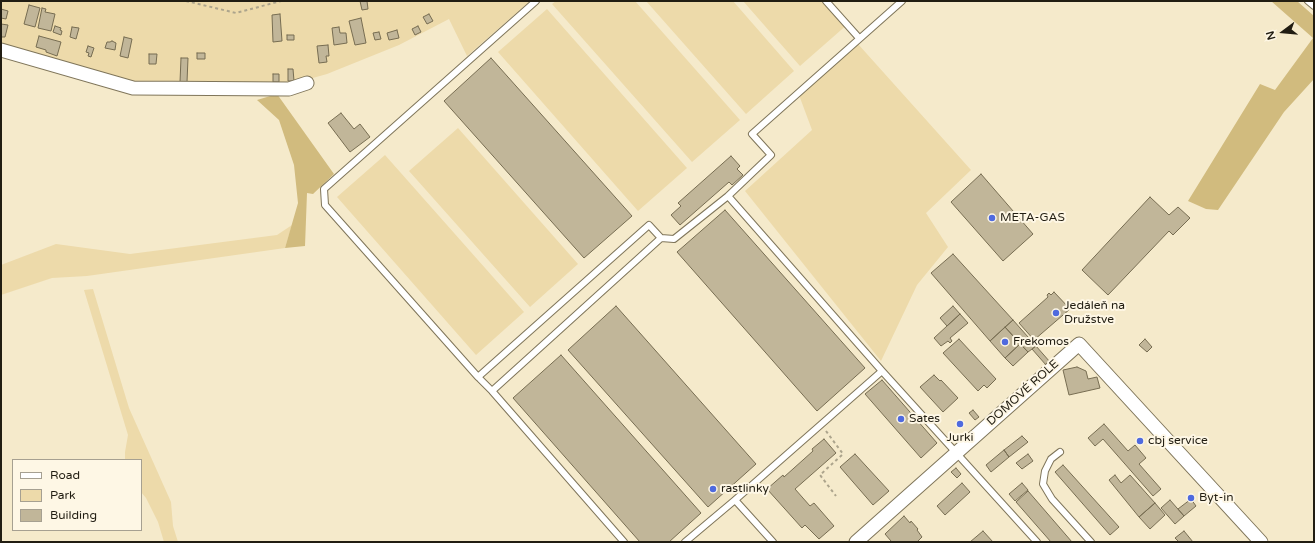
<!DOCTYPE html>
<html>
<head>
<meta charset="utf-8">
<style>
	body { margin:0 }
	#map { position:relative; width:1315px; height:543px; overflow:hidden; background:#f5eacb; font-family:"Varela Round",sans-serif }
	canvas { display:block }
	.frame { position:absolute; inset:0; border:2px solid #211d12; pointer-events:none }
	.legend { position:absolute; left:12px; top:459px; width:130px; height:72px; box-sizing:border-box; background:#fef7e5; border:1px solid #a6a091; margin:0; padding:5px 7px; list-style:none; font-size:12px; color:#211d12 }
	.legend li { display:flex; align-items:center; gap:8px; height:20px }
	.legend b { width:20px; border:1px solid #a6a091 }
	.north { position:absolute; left:1263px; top:12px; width:40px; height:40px; -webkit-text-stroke:3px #fef7e5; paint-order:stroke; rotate:254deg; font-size:11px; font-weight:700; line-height:16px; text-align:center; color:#211d12 }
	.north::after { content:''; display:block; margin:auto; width:14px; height:18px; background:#211d12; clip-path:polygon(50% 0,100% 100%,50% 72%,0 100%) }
</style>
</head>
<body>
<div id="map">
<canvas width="1315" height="543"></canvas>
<div class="frame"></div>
<ul class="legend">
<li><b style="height:5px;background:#fff"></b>Road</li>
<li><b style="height:11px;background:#eddaaa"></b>Park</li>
<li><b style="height:11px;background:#c1b699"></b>Building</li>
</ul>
<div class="north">N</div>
</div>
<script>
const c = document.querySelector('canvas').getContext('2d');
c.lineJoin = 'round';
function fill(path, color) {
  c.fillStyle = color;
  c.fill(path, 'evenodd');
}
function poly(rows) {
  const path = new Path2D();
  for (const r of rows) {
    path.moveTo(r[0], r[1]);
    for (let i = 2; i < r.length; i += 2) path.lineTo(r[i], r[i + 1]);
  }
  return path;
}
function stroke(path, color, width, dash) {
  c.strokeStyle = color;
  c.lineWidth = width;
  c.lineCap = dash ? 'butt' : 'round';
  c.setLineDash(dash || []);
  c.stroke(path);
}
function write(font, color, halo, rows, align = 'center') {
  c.font = font + ' "Varela Round",sans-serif';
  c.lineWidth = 4;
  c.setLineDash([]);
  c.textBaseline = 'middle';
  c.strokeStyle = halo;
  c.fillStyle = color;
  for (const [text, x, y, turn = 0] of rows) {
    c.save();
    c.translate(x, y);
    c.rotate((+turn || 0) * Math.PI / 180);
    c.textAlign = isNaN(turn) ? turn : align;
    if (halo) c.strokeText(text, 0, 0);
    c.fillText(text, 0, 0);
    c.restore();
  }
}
const green = poly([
	[1,1,530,1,467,56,449,19,399,45,327,74,284,86,135,83,1,43],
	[556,1,635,1,740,120,692,162,552,4],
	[646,1,733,1,794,71,746,114],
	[743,1,829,1,849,23,800,66],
	[547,9,687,168,638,211,498,52],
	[858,44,971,170,926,213,948,247,917,285,881,361,745,191,812,130,799,95],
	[458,128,578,264,530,307,409,171],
	[385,155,524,312,476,355,337,197],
	[292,225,285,248,87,276,52,278,1,295,1,265,56,244,130,254,277,235],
	[93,289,129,408,171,502,173,526,178,542,164,542,158,522,146,498,141,492,141,460,125,460,125,452,128,435,84,290]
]);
const forest = poly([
	[1271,1,1297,1,1314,16,1314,79,1284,112,1218,210,1206,209,1188,201,1260,84,1275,90,1313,38],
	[277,94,334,174,313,194,307,193,305,246,285,248,298,203,294,165,279,120,257,100]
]);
const building = poly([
	[360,1,367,1,368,9,362,10,360,1],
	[29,5,40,8,35,27,24,24,29,5],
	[42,8,46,9,45,12,55,14,51,31,38,28,42,8],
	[1,9,8,11,6,19,1,18,1,9],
	[280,14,282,41,273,42,272,15,280,14],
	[429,14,433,21,427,24,423,17,429,14],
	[361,18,366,43,355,45,349,21,361,18],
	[1,24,8,25,5,37,1,37,1,24],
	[55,26,61,28,60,30,62,31,61,35,53,32,55,26],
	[418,26,421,32,415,35,412,29,418,26],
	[72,27,79,28,76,39,70,37,72,27],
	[339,27,340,33,346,33,347,43,334,45,332,28,339,27],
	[397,30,399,38,389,40,387,33,397,30],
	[379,32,381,39,375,40,373,33,379,32],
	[287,35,294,35,294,40,287,40,287,35],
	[39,36,61,42,57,56,46,52,46,50,36,47,39,36],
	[124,37,132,39,128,58,120,56,124,37],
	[112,41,116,43,115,50,105,48,107,42,110,42,112,41],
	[328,45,329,56,326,56,327,62,319,63,317,46,328,45],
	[88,46,94,48,91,57,88,56,89,53,86,52,88,46],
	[197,53,205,53,205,59,197,59,197,53],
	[149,54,157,54,156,64,149,64,149,54],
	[181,58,188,58,187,82,180,82,181,58],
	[491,58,632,216,584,258,444,101,491,58],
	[288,69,293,69,294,81,288,81,288,69],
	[273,74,279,74,279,82,273,82,273,74],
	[341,113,354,129,360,124,370,137,350,152,328,123,341,113],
	[731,156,740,166,737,169,743,175,732,185,729,182,680,225,671,215,681,206,678,203,731,156],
	[981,174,1033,234,1003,261,951,202,981,174],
	[1150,197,1169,215,1178,207,1190,218,1173,235,1169,231,1108,295,1082,270,1150,197],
	[725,210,865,368,817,411,677,252,725,210],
	[953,254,1013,320,990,341,931,273,953,254],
	[1054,292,1070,309,1034,340,1019,323,1048,297,1047,295,1049,293,1051,295,1054,292],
	[616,306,756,464,708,507,568,350,616,306],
	[953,306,960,314,947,326,940,318,953,306],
	[960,314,968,323,950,338,952,341,950,343,948,341,941,346,934,338,960,314],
	[1013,320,1036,346,1028,352,1005,327,1013,320],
	[1005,327,1020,344,1005,358,990,341,1005,327],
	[959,339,996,379,987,388,984,385,978,391,943,353,959,339],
	[1145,339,1152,347,1147,352,1139,345,1145,339],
	[1020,344,1028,352,1013,366,1005,358,1020,344],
	[1036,346,1050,362,1046,365,1032,349,1036,346],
	[561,355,701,513,669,542,640,542,513,398,561,355],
	[1077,367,1086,371,1088,379,1097,377,1100,388,1069,395,1063,370,1077,367],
	[934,375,940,381,941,380,958,398,943,412,920,387,934,375],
	[882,380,937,443,921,458,865,394,882,380],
	[973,410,979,417,975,420,969,413,973,410],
	[1104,424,1128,451,1135,445,1146,458,1139,464,1161,489,1153,496,1103,439,1095,446,1088,438,1104,424],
	[1022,436,1028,442,1009,457,1004,450,1022,436],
	[824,439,836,453,795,489,810,506,814,503,834,526,819,539,805,525,802,528,767,489,783,475,784,477,813,451,812,449,824,439],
	[1004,450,1009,457,991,472,986,465,1004,450],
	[855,454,889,491,873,505,840,467,855,454],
	[1028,454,1033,461,1022,469,1016,463,1028,454],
	[1063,465,1119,527,1110,535,1055,472,1063,465],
	[956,468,961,474,957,478,951,472,956,468],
	[1115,475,1121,483,1130,475,1155,503,1139,517,1109,480,1115,475],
	[962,483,970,492,945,515,937,506,962,483],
	[1022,483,1028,490,1015,501,1009,494,1022,483],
	[1028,491,1072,542,1051,542,1016,502,1028,491],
	[1191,499,1196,506,1184,516,1178,509,1191,499],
	[1170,500,1184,516,1175,524,1161,508,1170,500],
	[1155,503,1165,515,1150,529,1139,517,1155,503],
	[904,516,910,523,911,521,918,529,917,530,922,537,917,542,889,542,891,541,885,534,904,516],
	[983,531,993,542,970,542,983,531],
	[1184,531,1193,542,1179,542,1175,538,1184,531]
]);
const path = poly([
	[186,1,236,13,281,1],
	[826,431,843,454,820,475,836,496]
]);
const lane = poly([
	[826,1,859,38],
	[1308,1,1314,6],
	[728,196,771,155,752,134,902,1],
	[478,377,325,205,324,189,536,1],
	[492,391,478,377,649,225,661,238],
	[1060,452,1051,459,1045,471,1043,484,1052,499,1091,542],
	[735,500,882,371],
	[624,542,492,391,661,238,674,239,728,196,882,371,1037,542],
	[685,542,735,500,773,542]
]);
const street = poly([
	[1,50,133,88,289,89,307,83],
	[856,542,1079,344,1261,542]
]);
const markers = [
	[992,218,4,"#4f6adf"],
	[1056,313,4,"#4f6adf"],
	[1005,342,4,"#4f6adf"],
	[901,419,4,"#4f6adf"],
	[960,424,4,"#4f6adf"],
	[1140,441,4,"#4f6adf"],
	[713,489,4,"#4f6adf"],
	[1191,498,4,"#4f6adf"]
];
const poiNames = [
	["META-GAS",1000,218],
	["Jedáleň na",1064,306],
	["Družstve",1064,320],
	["Frekomos",1013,342],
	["Sates",909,419],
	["Jurki",960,438,"center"],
	["cbj service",1148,441],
	["rastlinky",721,489],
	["Byt-in",1199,498]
];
const streetNames = [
	["DOMOVÉ ROLE",1023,393,-42]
];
fill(green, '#eddaaa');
fill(forest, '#d1bb7e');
fill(building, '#c1b699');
stroke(building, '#776d52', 1);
stroke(lane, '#7f755a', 8);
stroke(street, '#7f755a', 15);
stroke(path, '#aca48c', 2, [3, 3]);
stroke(lane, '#fff', 6);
stroke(street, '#fff', 13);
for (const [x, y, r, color] of markers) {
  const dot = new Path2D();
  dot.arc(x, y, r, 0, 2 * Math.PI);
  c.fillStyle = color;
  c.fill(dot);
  stroke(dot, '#fef7e5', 1.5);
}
write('12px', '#211d12', '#fef7e5', poiNames, 'left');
write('12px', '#211d12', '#fef7e5', streetNames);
</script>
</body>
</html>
